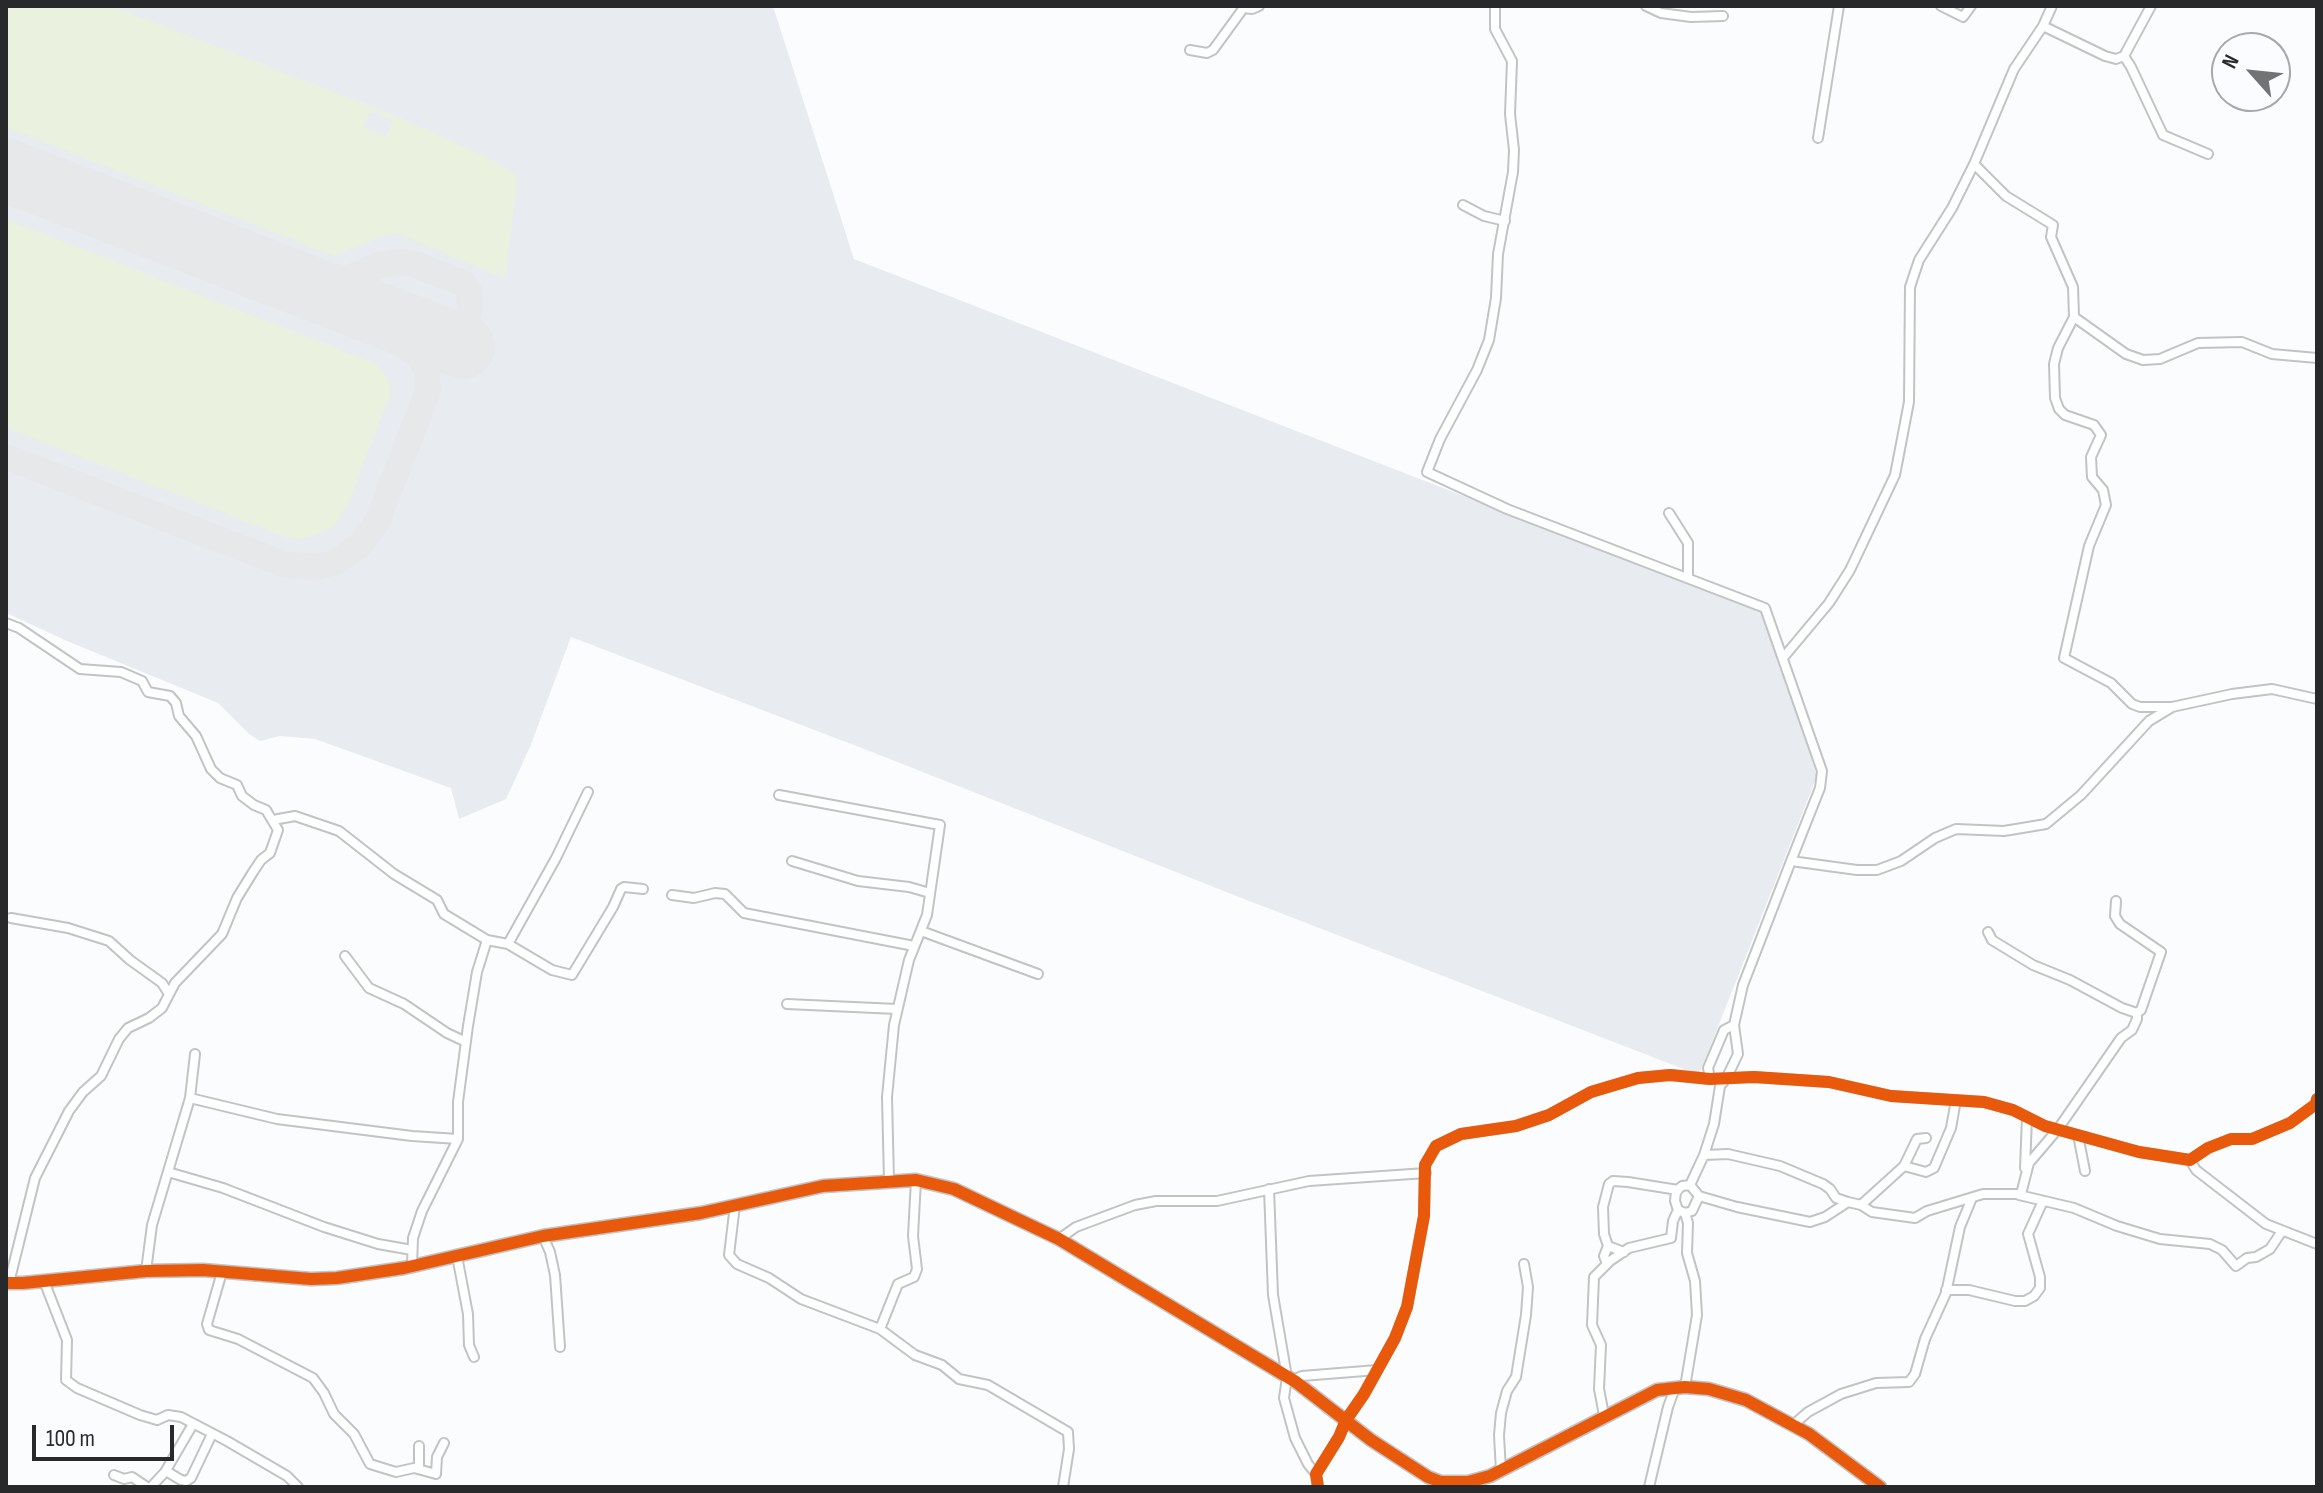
<!DOCTYPE html>
<html>
<head>
<meta charset="utf-8">
<style>
	body { margin:0 }
	#map { position:relative; width:2323px; height:1493px; overflow:hidden; background:#fbfcfe; font-family:"Sofia Sans Condensed",sans-serif }
	canvas { display:block }
	.frame { position:absolute; inset:0; border:8px solid #28292b; pointer-events:none }
	.north { position:absolute; left:2211px; top:32px; width:80px; height:80px; box-sizing:border-box; background:#fafcff; border:2px solid #a6a8aa; border-radius:50%; rotate:297deg; font-size:22px; font-weight:700; line-height:32px; text-align:center; color:#28292b }
	.north::after { content:''; display:block; margin:auto; width:28px; height:36px; background:#727375; clip-path:polygon(50% 0,100% 100%,50% 72%,0 100%) }
	.scale { position:absolute; left:32px; top:1425px; width:142px; height:36px; box-sizing:border-box; border:4px solid #28292b; border-top:0; padding-left:10px; font-size:24px; line-height:28px; white-space:nowrap; color:#28292b; -webkit-text-stroke:6px #fafcff; paint-order:stroke }
</style>
</head>
<body>
<div id="map">
<canvas width="2323" height="1493"></canvas>
<div class="frame"></div>
<div class="north">N</div>
<div class="scale">100 m</div>
</div>
<script>
const c = document.querySelector('canvas').getContext('2d');
c.lineJoin = 'round';
function fill(path, color) {
  c.fillStyle = color;
  c.fill(path, 'evenodd');
}
function poly(rows) {
  const path = new Path2D();
  for (const r of rows) {
    path.moveTo(r[0], r[1]);
    for (let i = 2; i < r.length; i += 2) path.lineTo(r[i], r[i + 1]);
  }
  return path;
}
function stroke(path, color, width, dash) {
  c.strokeStyle = color;
  c.lineWidth = width;
  c.lineCap = dash ? 'butt' : 'round';
  c.setLineDash(dash || []);
  c.stroke(path);
}
const built = poly([
	[6,6,773,6,854,259,1762,612,1817,776,1699,1075,1239,897,872,752,571,637,530,747,506,799,459,819,451,788,315,739,280,736,260,741,249,734,218,703,67,641,6,613]
]);
const green = poly([
	[6,6,112,6,381,110,451,140,502,165,515,175,517,182,505,278,396,233,385,235,334,256,6,127],
	[370,112,393,120,387,136,364,128],
	[6,219,377,364,390,382,390,396,346,508,334,526,317,535,301,539,286,537,6,428]
]);
const taxiway = poly([
	[302,285,330,286,379,265,401,262,411,263,463,283,469,291,470,306,467,320,455,337,439,347,403,345,394,339,366,310],
	[6,457,286,565,318,567,334,563,359,546,377,522,428,391,427,368,416,354,403,345]
]);
const runway = poly([
	[6,170,463,347]
]);
const street = poly([
	[1495,6,1495,29,1512,61,1510,114,1514,150,1513,172,1498,254,1496,298,1489,340,1477,370,1440,439,1427,472,1507,509,1765,608,1822,771,1820,788,1791,861],
	[1646,6,1661,13,1691,17,1723,16],
	[1941,6,1963,17,1971,6],
	[2052,6,2043,26,2105,56,2116,59,2124,56],
	[2151,6,2124,56,2131,67,2163,135,2208,154],
	[1244,8,1252,9,1259,6],
	[2043,26,2014,69,1974,164,2006,196,2053,225,2051,237,2073,287,2074,317,2058,348,2054,364,2055,398,2059,409,2065,415,2094,425,2101,435,2091,457,2092,477,2103,490,2106,505,2089,546,2064,658,2111,683,2132,704,2140,707,2171,707],
	[1190,50,1207,53,1213,50,1245,6],
	[1818,138,1839,6],
	[1463,205,1484,216,1505,221],
	[2074,317,2126,354,2143,360,2160,359,2198,343,2242,342,2272,354,2317,358],
	[1669,513,1688,543,1688,576],
	[6,623,19,628,80,669,121,672,142,681,148,692,170,696,176,703,179,716,196,736,211,769,220,778,237,785,242,796,254,805,266,810,278,830,270,853,261,860,253,872,237,898,222,934,175,983,162,1008,149,1018,128,1028,119,1039,101,1076,83,1092,69,1111,35,1178,9,1283],
	[1783,658,1829,603,1850,570,1895,475,1909,402,1910,287,1919,260,1952,208,1974,164],
	[779,795,940,825,927,915,909,960,894,1025,887,1097,889,1180],
	[273,820,295,816,339,831,394,874,437,900,444,914,487,940],
	[792,861,858,881,909,887,930,893],
	[672,895,694,898,715,893,725,894,744,913,914,946],
	[11,918,68,928,109,941,130,960,162,983,169,994],
	[921,931,1038,974],
	[1988,932,1992,940,2033,965,2070,980,2122,1008,2137,1013,2141,1010,2161,952,2120,924,2115,916,2116,901],
	[508,944,556,858,588,792],
	[345,956,369,988,404,1004,447,1033,466,1042],
	[787,1004,897,1009],
	[1710,1079,1708,1068,1724,1030,1734,1025],
	[190,1098,277,1119,412,1136,458,1139],
	[2078,1135,2085,1171],
	[1704,1155,1728,1154,1780,1166,1823,1184,1830,1189,1836,1198,1848,1202],
	[2190,1160,2196,1170,2266,1224,2317,1244],
	[1904,1166,1926,1172,1934,1168,1951,1128,1956,1100],
	[2025,1168,2027,1117],
	[168,1172,223,1188,324,1227,378,1244,412,1250],
	[916,1180,913,1236,917,1269,914,1277,898,1284,880,1329,915,1355,942,1365,959,1379,988,1385,1068,1432,1069,1449,1063,1487],
	[1690,1185,1704,1155,1714,1124,1720,1086,1726,1079,1738,1054,1734,1025,1743,985,1791,861,1857,870,1877,870,1901,861,1935,838,1956,829,2004,831,2046,824,2081,795,2149,721,2172,707,2232,694,2272,689,2317,699],
	[1269,1189,1273,1295,1287,1377,1284,1398,1295,1438,1308,1464,1316,1474],
	[2019,1195,2074,1208,2117,1226,2160,1239,2210,1244,2222,1250,2236,1266,2247,1258,2256,1257,2270,1249,2282,1231],
	[1699,1196,1737,1207,1810,1222,1825,1217,1848,1202,1861,1205,1904,1166,1917,1139,1926,1138],
	[735,1205,729,1255,737,1264,769,1278,801,1299,880,1329],
	[1861,1205,1872,1212,1915,1218,1927,1211,1983,1194,2021,1194,2029,1163,2058,1129,2121,1038,2132,1030,2137,1019,2137,1013],
	[543,1236,550,1252,555,1275,560,1347],
	[1059,1239,1076,1227,1135,1205,1156,1201,1217,1201,1309,1181,1426,1173],
	[1608,1246,1604,1234,1603,1207,1609,1184,1613,1181,1628,1182,1678,1190],
	[457,1256,468,1314,469,1345,474,1357],
	[1607,1264,1604,1256,1608,1246,1624,1252],
	[412,1266,413,1238,422,1211,458,1139,458,1102,468,1026,477,972,487,940,508,944,552,970,572,975,613,907,621,889,624,887,643,889],
	[146,1271,152,1225,190,1098,195,1054],
	[222,1272,207,1324,209,1330,238,1339,313,1378,324,1393,334,1414,354,1434,370,1464,396,1472,414,1468,436,1474,437,1457,444,1443],
	[44,1281,67,1340,66,1380,77,1388,140,1415,157,1420,168,1415,181,1417,227,1441,287,1476,298,1487],
	[1946,1290,1969,1290,2015,1301,2025,1301,2034,1296,2040,1288,2040,1277,2028,1234,2043,1201],
	[1293,1380,1302,1376,1377,1370],
	[1685,1387,1697,1315,1695,1281,1687,1253,1688,1223,1685,1213,1678,1210,1675,1201,1676,1191,1682,1186,1690,1185,1699,1196,1692,1211,1685,1213],
	[1604,1415,1599,1389,1601,1345,1592,1325,1594,1277,1610,1261,1629,1248,1671,1238,1673,1221,1678,1210],
	[1793,1425,1808,1412,1841,1394,1876,1383,1909,1382,1915,1374,1925,1339,1946,1293,1960,1227,1972,1198],
	[419,1469,419,1446],
	[166,1471,181,1480,186,1481,191,1478,212,1434],
	[1501,1471,1499,1435,1501,1413,1507,1391,1516,1377,1526,1315,1528,1287,1524,1264],
	[114,1475,124,1479,132,1477,147,1487],
	[151,1487,165,1472,193,1424],
	[1318,1487,1316,1474,1339,1437,1346,1420,1364,1394,1395,1338,1407,1307,1424,1216,1425,1165,1436,1146,1461,1134,1516,1126,1549,1115,1591,1092,1638,1078,1670,1075,1710,1079,1754,1077,1829,1082,1891,1096,1984,1102,2013,1110,2045,1126,2139,1152,2190,1160,2208,1148,2231,1139,2252,1139,2290,1123,2316,1104,2317,1099],
	[1649,1487,1668,1407,1675,1388]
]);
const secondary = poly([
	[6,1283,23,1283,146,1271,203,1270,311,1279,337,1278,404,1268,543,1236,701,1213,823,1186,916,1180,954,1189,1059,1239,1296,1382,1371,1440,1428,1477,1441,1482,1468,1482,1490,1476,1657,1390,1685,1387,1709,1389,1746,1400,1809,1434,1880,1487]
]);
const cycleway = poly([
	[6,1283,23,1283,146,1271,203,1270,311,1279,337,1278,404,1268,543,1236,701,1213,823,1186,916,1180,954,1189,1059,1239,1296,1382,1371,1440,1428,1477,1441,1482,1468,1482,1490,1476,1657,1390,1685,1387,1709,1389,1746,1400,1809,1434,1880,1487],
	[1318,1487,1316,1474,1339,1437,1346,1420,1364,1394,1395,1338,1407,1307,1424,1216,1425,1165,1436,1146,1461,1134,1516,1126,1549,1115,1591,1092,1638,1078,1670,1075,1710,1079,1754,1077,1829,1082,1891,1096,1984,1102,2013,1110,2045,1126,2139,1152,2190,1160,2208,1148,2231,1139,2252,1139,2290,1123,2316,1104,2317,1099]
]);
fill(built, '#e8ecf1');
fill(green, '#eaf1de');
stroke(taxiway, '#e7e8e9', 26);
stroke(runway, '#e7e8e9', 64);
stroke(street, '#c2c3c4', 12);
stroke(secondary, '#c2c3c4', 15);
stroke(street, '#feffff', 8);
stroke(secondary, '#feffff', 11);
stroke(cycleway, '#e8590c', 12);
</script>
</body>
</html>
